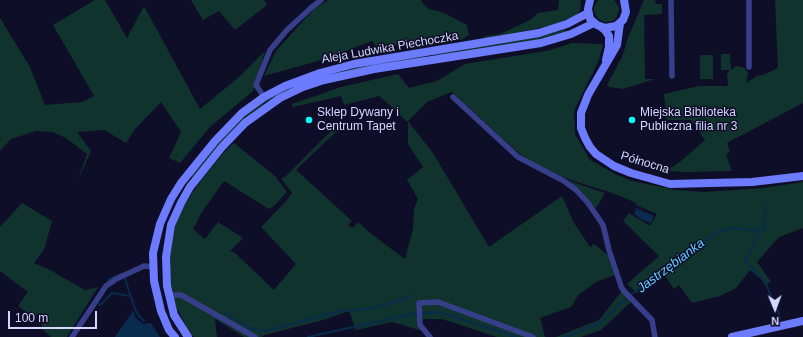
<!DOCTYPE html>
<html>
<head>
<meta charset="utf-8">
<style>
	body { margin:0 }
	#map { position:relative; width:803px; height:337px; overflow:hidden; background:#0f0e28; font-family:Helvetica,sans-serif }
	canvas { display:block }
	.north { position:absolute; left:755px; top:289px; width:40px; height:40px; -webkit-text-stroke:3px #0f0e28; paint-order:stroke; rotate:179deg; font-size:11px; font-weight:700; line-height:16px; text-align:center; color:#d6d6ff }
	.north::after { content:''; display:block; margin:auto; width:14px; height:18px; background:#d6d6ff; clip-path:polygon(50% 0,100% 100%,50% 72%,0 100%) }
	.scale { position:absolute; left:8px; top:311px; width:89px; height:18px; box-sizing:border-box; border:2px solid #d6d6ff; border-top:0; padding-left:5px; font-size:12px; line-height:14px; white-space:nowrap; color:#d6d6ff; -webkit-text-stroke:3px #0f0e28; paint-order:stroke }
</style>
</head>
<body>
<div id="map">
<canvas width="803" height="337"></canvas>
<div class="north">N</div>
<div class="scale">100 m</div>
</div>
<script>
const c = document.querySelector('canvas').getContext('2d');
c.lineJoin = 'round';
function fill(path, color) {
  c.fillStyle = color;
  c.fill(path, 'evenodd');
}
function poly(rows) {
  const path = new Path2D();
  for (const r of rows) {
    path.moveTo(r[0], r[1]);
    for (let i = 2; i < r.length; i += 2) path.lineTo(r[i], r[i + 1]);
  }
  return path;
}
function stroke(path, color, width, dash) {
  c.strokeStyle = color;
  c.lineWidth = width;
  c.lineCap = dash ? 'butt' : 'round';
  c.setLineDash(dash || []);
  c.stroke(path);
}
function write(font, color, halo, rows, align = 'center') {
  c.font = font + ' Helvetica,sans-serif';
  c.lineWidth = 3;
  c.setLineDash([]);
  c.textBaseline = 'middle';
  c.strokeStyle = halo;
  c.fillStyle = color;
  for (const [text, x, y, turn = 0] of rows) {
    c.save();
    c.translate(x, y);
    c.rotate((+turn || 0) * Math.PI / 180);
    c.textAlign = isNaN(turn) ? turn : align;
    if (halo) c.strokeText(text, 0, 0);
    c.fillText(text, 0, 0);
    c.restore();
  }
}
const green = poly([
	[95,0,105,0,127,38,144,6,200,109,239,77,265,51,253,91,210,127,180,163,169,158,181,132,161,102,135,129,126,143,104,130,77,132,91,151,78,180,87,154,66,138,52,132,36,131,11,139,0,151,0,18,30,67,45,105,82,102,94,96,53,25],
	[191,0,264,0,267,5,235,30,219,11,203,20],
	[328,0,421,0,424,5,429,9,442,12,467,25,469,35,461,40,410,49,405,43,378,49,372,41,358,46,332,57,264,76,276,51,314,9],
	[559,0,581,0,580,10,577,15,554,25,489,38,481,37,500,34,530,20,538,13,558,10],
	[598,0,614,0,619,7,619,11,616,18,613,21,605,22,598,19,594,12,594,7],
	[644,0,655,0,656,4,662,4,662,14,644,15,645,79,655,79,623,89,610,87,607,85,623,55,627,40],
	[775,0,803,0,803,103,727,143,730,152,726,154,732,171,687,172,667,171,681,161,705,140,691,120,667,120,664,94,699,86,728,86,727,75,730,70,721,70,721,54,730,54,731,70,736,66,745,68,748,73,746,83,757,76,763,75,778,68],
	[565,29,566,32,538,40,438,57,436,54,546,35],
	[572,43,603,44,599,60,574,111,575,134,590,160,617,175,632,181,676,190,705,192,763,188,803,182,803,228,779,237,757,262,771,282,765,285,761,279,750,270,736,288,720,296,692,303,679,285,674,289,663,273,637,293,627,284,659,256,623,221,629,213,650,226,657,214,634,204,637,204,634,202,615,194,568,179,529,161,514,149,452,92,427,102,408,121,433,153,489,247,562,196,574,223,590,247,594,244,608,255,615,275,598,281,579,294,571,307,540,318,545,337,497,337,442,319,420,319,423,331,392,322,356,330,349,311,323,320,265,335,261,337,244,337,215,319,217,337,194,337,188,330,172,298,169,264,173,225,180,212,201,180,227,149,234,143,275,176,287,192,274,206,269,209,224,181,202,212,193,229,205,239,218,222,243,238,230,251,235,253,274,290,296,264,261,227,287,200,292,193,281,178,285,177,329,133,337,126,339,129,296,170,352,221,348,225,353,228,358,222,370,233,405,259,413,229,414,209,418,199,407,180,423,167,408,144,408,121,407,122,392,107,379,96,344,105,341,96,293,107,292,104,341,87,398,74,409,88,437,81,465,64,551,50],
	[700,55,713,55,713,79,700,79],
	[422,56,425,59,294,87,266,102,235,128,194,177,190,176,227,132,249,111,280,91,296,83,354,68],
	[567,180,605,193,596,208],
	[22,203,52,221,44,250,34,263,52,271,85,290,98,287,67,337,51,337,42,329,41,313,33,317,18,306,28,292,0,271,0,226,1,226],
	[622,291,632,301,601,330,581,337,556,337,599,320]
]);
const water = poly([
	[636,208,654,216,651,223,642,220,634,214],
	[133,311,136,318,143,324,151,323,160,337,115,337]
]);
const stream = poly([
	[761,231,755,241,745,261,765,282,780,317],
	[125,279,135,309,139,316,144,321],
	[108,280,121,274],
	[99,304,100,305,112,293,130,296],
	[225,313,249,328,266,331,339,311,359,310,382,306,411,296],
	[308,337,412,314,439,312,516,337],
	[565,337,600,323,627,298,659,272,719,231,732,228,761,231,764,228,765,205]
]);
const street = poly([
	[671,0,672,76],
	[749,0,749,67],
	[264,97,256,85,270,50,287,30,312,7,321,0],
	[453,97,518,157,564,181,576,190,588,203,603,225,609,250,621,286,623,290,652,320,655,337],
	[169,295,181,295,255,337],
	[72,337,106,286,116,279,144,266,153,267],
	[430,337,420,325,419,303,438,302,533,337]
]);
const secondary = poly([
	[590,0,588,9,590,19,597,25,605,28,616,26,623,20,626,12,624,0],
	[620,23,617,45,588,95,581,113,581,128,585,138,590,147,596,154,614,166,631,173,670,184,752,182,803,176],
	[601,27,605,30,609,36,609,47,606,60],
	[175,337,169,330,161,311,154,281,153,253,160,224,171,199,181,183,215,141,242,113,264,97,285,86,320,73,354,64,539,33,567,24,588,13],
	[188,337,174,315,167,286,166,257,171,225,181,203,190,187,222,147,245,123,280,98,303,87,324,80,374,69,541,43,571,34,594,23],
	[732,337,803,321]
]);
const markers = [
	[309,120,4,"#02fff7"],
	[632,120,4,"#02fff7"]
];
const streetNames = [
	["Aleja Ludwika Piechoczka",390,48,-10],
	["Północna",645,163,17]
];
const poiNames = [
	["Sklep Dywany i",317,113],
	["Centrum Tapet",317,127],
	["Miejska Biblioteka",640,113],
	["Publiczna filia nr 3",640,127]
];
const waterNames = [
	["Jastrzębianka",671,266,-37]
];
fill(green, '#11332d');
fill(water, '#092b4d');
stroke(stream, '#092b4d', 2);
stroke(street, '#373e8a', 5.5);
stroke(secondary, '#6d7cff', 8);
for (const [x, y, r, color] of markers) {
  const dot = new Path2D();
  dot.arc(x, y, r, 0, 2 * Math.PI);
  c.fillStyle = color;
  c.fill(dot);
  stroke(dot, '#0f0e28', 1.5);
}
write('12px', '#d6d6ff', '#0f0e28', streetNames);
write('12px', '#d6d6ff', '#0f0e28', poiNames, 'left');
write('italic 13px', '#64cbff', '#0f0e28', waterNames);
</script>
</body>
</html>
